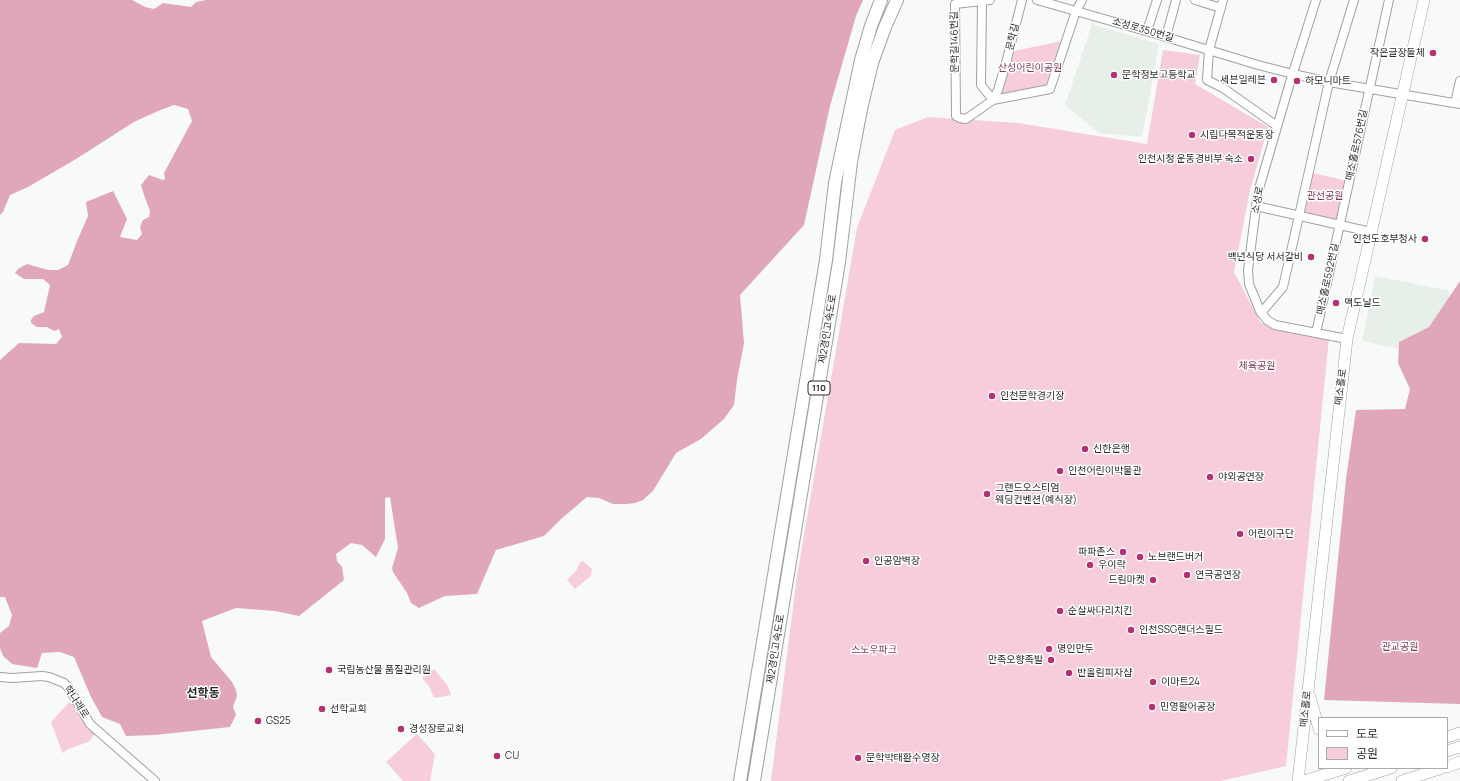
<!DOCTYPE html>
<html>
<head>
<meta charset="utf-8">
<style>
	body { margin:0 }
	#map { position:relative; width:1460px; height:781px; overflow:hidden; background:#f7faf8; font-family:Manrope,"Noto Sans KR",sans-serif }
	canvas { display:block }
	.legend { position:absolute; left:1318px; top:717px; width:130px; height:52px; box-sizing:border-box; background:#fff; border:1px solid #a9aaa9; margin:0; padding:5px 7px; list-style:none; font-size:12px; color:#292a29 }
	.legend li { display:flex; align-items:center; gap:8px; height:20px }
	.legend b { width:20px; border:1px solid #a9aaa9 }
</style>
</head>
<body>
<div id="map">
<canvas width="1460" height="781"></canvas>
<ul class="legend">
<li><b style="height:5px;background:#fff"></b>도로</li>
<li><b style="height:11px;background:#f7ccdb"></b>공원</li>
</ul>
</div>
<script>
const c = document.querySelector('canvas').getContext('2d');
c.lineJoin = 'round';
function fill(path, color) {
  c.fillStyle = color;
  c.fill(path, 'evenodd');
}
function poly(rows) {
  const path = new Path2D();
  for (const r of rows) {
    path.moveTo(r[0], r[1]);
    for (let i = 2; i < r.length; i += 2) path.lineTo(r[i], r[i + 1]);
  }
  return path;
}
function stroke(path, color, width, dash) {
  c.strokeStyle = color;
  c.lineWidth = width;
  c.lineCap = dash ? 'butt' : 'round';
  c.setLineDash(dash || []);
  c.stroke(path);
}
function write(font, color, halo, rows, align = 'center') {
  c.font = font + ' Manrope,"Noto Sans KR",sans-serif';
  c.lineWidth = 3;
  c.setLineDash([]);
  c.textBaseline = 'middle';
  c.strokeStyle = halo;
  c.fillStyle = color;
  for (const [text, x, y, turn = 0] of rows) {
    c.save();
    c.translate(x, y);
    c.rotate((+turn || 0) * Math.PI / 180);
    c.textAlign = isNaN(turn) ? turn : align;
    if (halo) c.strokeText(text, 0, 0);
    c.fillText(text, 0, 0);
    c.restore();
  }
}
const built = poly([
	[1092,24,1159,44,1142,137,1099,133,1065,105],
	[1375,276,1450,291,1437,356,1362,341]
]);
const green = poly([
	[1062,41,1049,85,999,96,1014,51],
	[1163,50,1200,55,1195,84,1268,127,1250,190,1234,272,1261,323,1329,338,1286,766,1221,781,771,781,797,576,857,228,895,130,928,117,1018,123,1147,144],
	[1313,173,1347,181,1338,222,1302,212],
	[583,561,592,569,591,576,575,589,567,580,576,571,580,562],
	[434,669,448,686,451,695,434,698,429,686,422,678],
	[74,697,98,731,88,742,66,750,64,753,62,752,51,722],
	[417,734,435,754,430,781,403,781,386,762]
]);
const forest = poly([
	[0,0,132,0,145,7,154,9,163,3,191,7,196,2,206,0,863,0,856,16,830,106,804,225,740,295,744,343,737,380,734,405,724,419,701,439,676,453,653,491,643,500,635,503,627,504,613,504,599,498,587,497,561,519,544,536,496,550,477,594,445,596,419,608,411,603,407,593,393,572,392,568,398,548,390,497,385,498,385,539,376,557,362,545,351,543,336,554,337,561,342,567,344,580,299,616,275,611,236,608,202,621,211,657,232,682,236,690,237,696,233,707,236,715,230,727,155,735,126,736,120,724,102,717,91,697,74,657,60,652,42,653,37,668,12,664,3,656,0,648,0,633,9,626,12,615,5,597,0,597,0,360,19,343,56,344,62,337,59,329,54,331,47,327,37,327,31,323,31,320,34,316,44,312,50,285,43,279,24,279,15,273,18,269,27,264,48,270,58,270,68,265,77,241,88,216,86,202,113,191,127,219,120,237,137,240,142,234,140,227,143,220,149,217,150,211,144,195,141,185,149,175,163,180,165,179,164,173,192,121,188,109,174,105,158,111,134,122,76,159,28,187,10,195,3,212,0,215],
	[1460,281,1460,704,1324,700,1346,479,1356,410,1405,409,1410,389,1398,363,1399,342,1429,327]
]);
const minor = poly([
	[990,0,955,4,956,116,960,118,966,119,993,100,998,90,1006,63,1022,0],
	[1037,0,1146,31,1258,65,1293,74,1329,82,1460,104],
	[1195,0,1221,8],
	[1223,0,1209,50,1207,80,1223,88,1277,126],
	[1316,0,1291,79,1258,192,1248,270,1249,284,1260,311,1267,320,1275,325,1347,339],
	[982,1,981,85,993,100],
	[1147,31,1157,0],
	[1166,37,1176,0],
	[993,100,1050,89,1076,11,1082,0],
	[1455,103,1460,81],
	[1256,206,1371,232],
	[1261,313,1283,287,1329,82,1354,0],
	[1316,333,1389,0],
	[0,677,12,678,42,676,49,677,64,683,69,688,90,724,155,781]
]);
const major = poly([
	[1310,697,1319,729],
	[1447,737,1460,733],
	[1447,751,1460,747],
	[1447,767,1460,762],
	[1298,781,1347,339,1424,0],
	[1304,781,1346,768],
	[1349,781,1391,768],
	[1402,781,1442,768]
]);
const highway = poly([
	[740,781,826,260,835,183,861,60,871,26,881,0],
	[754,781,839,262,851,162,861,109,872,63,885,27,897,0]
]);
const markers = [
	[1433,53,4,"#b73071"],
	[1114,75,4,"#b73071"],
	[1274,80,4,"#b73071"],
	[1297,81,4,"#b73071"],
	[1192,135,4,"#b73071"],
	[1251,159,4,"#b73071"],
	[1425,239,4,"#b73071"],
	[1311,257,4,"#b73071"],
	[1336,303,4,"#b73071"],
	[992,396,4,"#b73071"],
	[1085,449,4,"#b73071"],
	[1060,471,4,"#b73071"],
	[1210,477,4,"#b73071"],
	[987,494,4,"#b73071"],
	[1240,534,4,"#b73071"],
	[1123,552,4,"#b73071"],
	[1140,557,4,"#b73071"],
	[866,561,4,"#b73071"],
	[1090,565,4,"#b73071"],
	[1187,575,4,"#b73071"],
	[1153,580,4,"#b73071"],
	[1060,611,4,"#b73071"],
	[1131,630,4,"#b73071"],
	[1049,649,4,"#b73071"],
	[1051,660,4,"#b73071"],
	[329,670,4,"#b73071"],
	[1069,673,4,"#b73071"],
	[1153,682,4,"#b73071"],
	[1152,707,4,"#b73071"],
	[322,709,4,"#b73071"],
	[258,721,4,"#b73071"],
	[401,729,4,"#b73071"],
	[497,756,4,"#b73071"],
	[858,758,4,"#b73071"]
];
const shields = [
	[819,388,22]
];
const shieldNames = [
	["110",819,388]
];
const streetNames = [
	["소성로350번길",1143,30,16],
	["문학길",1013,37,-76],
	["문학길146번길",955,42,-91],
	["매소홀로576번길",1357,145,-78],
	["소성로",1258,200,-80],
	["매소홀로592번길",1328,279,-78],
	["제2경인고속도로",828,329,-81],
	["매소홀로",1341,387,-83],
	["제2경인고속도로",776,649,-81],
	["학나래로",76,702,57],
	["매소홀로",1306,709,-84]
];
const poiNames = [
	["작은글장돌체",1425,53,"right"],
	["문학정보고등학교",1122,75],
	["세븐일레븐",1266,80,"right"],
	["하모니마트",1305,81],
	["시립다목적운동장",1200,135],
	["인천시청 운동경비부 숙소",1243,159,"right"],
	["인천도호부청사",1417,239,"right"],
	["백년식당 서서갈비",1303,257,"right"],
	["맥도날드",1344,303],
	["인천문학경기장",1000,396],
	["신한은행",1093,449],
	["인천어린이박물관",1068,471],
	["야외공연장",1218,477],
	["그랜드오스티엄",995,488],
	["웨딩컨벤션(예식장)",995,500],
	["어린이구단",1248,534],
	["파파존스",1115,552,"right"],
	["노브랜드버거",1148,557],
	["인공암벽장",874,561],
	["우이락",1098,565],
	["연극공연장",1195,575],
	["드림마켓",1145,580,"right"],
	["순살싸다리치킨",1068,611],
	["인천SSG랜더스필드",1139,630],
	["명인만두",1057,649],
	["만족오향족발",1043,660,"right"],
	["국립농산물 품질관리원",337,670],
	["반올림피자샵",1077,673],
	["이마트24",1161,682],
	["민영활어공장",1160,707],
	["선학교회",330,709],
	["GS25",266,721],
	["경성장로교회",409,729],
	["CU",505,756],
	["문학박태환수영장",866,758]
];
const parkNames = [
	["산성어린이공원",1030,68],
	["관선공원",1325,196],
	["체육공원",1257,366],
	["관교공원",1400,647],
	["스노우파크",874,650]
];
const quarterNames = [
	["선학동",203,694]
];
fill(built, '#e6f0e8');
fill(green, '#f7ccdb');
fill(forest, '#e0a7bb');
stroke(minor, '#9fa2a0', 10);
stroke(major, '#9fa2a0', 12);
stroke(highway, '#9fa2a0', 14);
stroke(minor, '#fff', 8);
stroke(major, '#fff', 11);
stroke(highway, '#fff', 12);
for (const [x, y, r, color] of markers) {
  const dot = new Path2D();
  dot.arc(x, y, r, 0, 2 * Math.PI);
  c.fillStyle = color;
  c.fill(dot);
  stroke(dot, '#fff', 1.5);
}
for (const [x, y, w] of shields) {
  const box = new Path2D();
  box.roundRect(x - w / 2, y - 7, w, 14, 3);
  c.fillStyle = '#fff';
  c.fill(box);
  stroke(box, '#292a29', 1);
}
write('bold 9px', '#292a29', null, shieldNames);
write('10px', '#292a29', '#fff', streetNames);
write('10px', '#292a29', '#fff', poiNames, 'left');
write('10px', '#7f3956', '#fff', parkNames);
write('bold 12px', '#292a29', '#fff', quarterNames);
</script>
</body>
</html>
